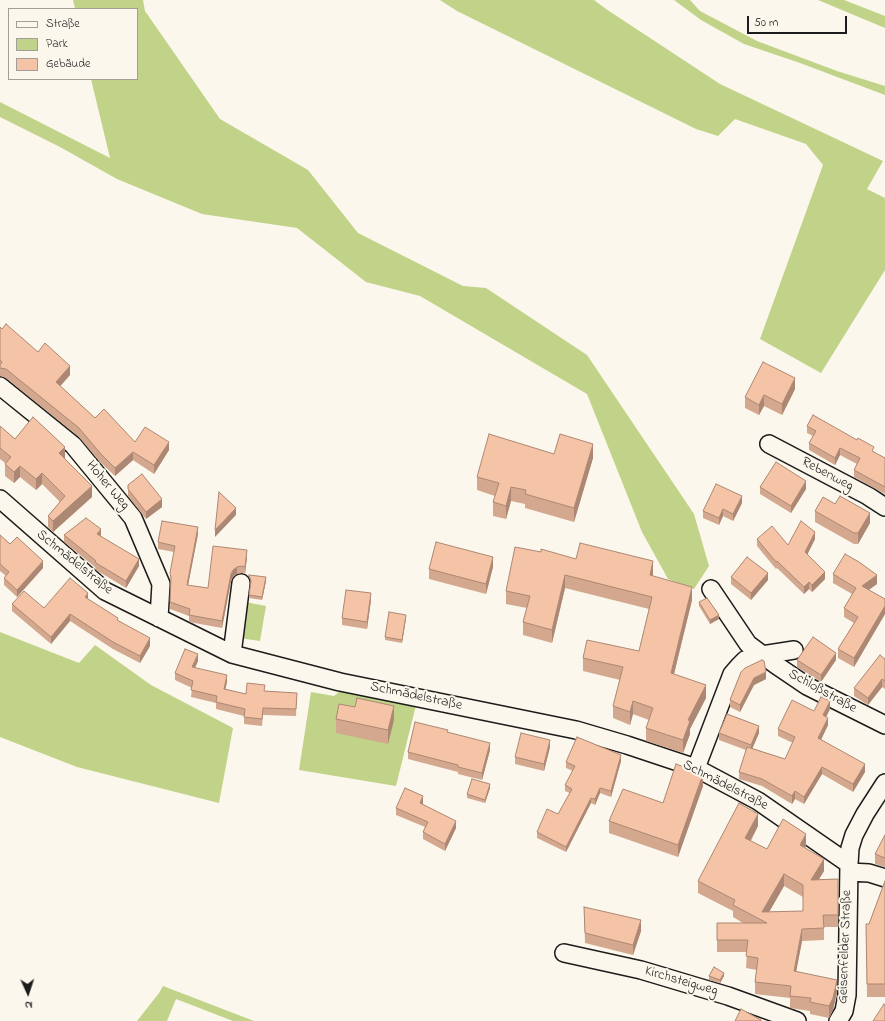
<!DOCTYPE html>
<html>
<head>
<meta charset="utf-8">
<style>
	body { margin:0 }
	#map { position:relative; width:885px; height:1021px; overflow:hidden; background:#fbf7ec; font-family:"Indie Flower",sans-serif }
	canvas { display:block }
	.legend { position:absolute; left:8px; top:8px; width:130px; height:72px; box-sizing:border-box; background:#fbf7ec; border:1px solid #a29f99; margin:0; padding:5px 7px; list-style:none; font-size:12px; color:#1c1c1c }
	.legend li { display:flex; align-items:center; gap:8px; height:20px }
	.legend b { width:20px; border:1px solid #a29f99 }
	.north { position:absolute; left:8px; top:973px; width:40px; height:40px; -webkit-text-stroke:3px #fbf7ec; paint-order:stroke; rotate:177deg; font-size:11px; font-weight:700; line-height:16px; text-align:center; color:#1c1c1c }
	.north::after { content:''; display:block; margin:auto; width:14px; height:18px; background:#1c1c1c; clip-path:polygon(50% 0,100% 100%,50% 72%,0 100%) }
	.scale { position:absolute; left:747px; top:16px; width:100px; height:18px; box-sizing:border-box; border:2px solid #1c1c1c; border-top:0; padding-left:5px; font-size:12px; line-height:14px; white-space:nowrap; color:#1c1c1c; -webkit-text-stroke:3px #fbf7ec; paint-order:stroke }
</style>
</head>
<body>
<div id="map">
<canvas width="885" height="1021"></canvas>
<ul class="legend">
<li><b style="height:5px;background:#fbf7ec"></b>Straße</li>
<li><b style="height:11px;background:#c1d388"></b>Park</li>
<li><b style="height:11px;background:#f5c3a5"></b>Gebäude</li>
</ul>
<div class="north">N</div>
<div class="scale">50 m</div>
</div>
<script>
const c = document.querySelector('canvas').getContext('2d');
c.lineJoin = 'round';
function fill(path, color) {
  c.fillStyle = color;
  c.fill(path, 'evenodd');
}
function poly(rows) {
  const path = new Path2D();
  for (const r of rows) {
    path.moveTo(r[0], r[1]);
    for (let i = 2; i < r.length; i += 2) path.lineTo(r[i], r[i + 1]);
  }
  return path;
}
function stroke(path, color, width, dash) {
  c.strokeStyle = color;
  c.lineWidth = width;
  c.lineCap = dash ? 'butt' : 'round';
  c.setLineDash(dash || []);
  c.stroke(path);
}
function write(font, color, halo, rows, align = 'center') {
  c.font = font + ' "Indie Flower",sans-serif';
  c.lineWidth = 4;
  c.setLineDash([]);
  c.textBaseline = 'middle';
  c.strokeStyle = halo;
  c.fillStyle = color;
  for (const [text, x, y, turn = 0] of rows) {
    c.save();
    c.translate(x, y);
    c.rotate((+turn || 0) * Math.PI / 180);
    c.textAlign = isNaN(turn) ? turn : align;
    if (halo) c.strokeText(text, 0, 0);
    c.fillText(text, 0, 0);
    c.restore();
  }
}
const green = poly([
	[73,0,143,0,145,11,220,119,308,170,358,233,463,286,486,288,587,355,694,514,709,566,694,589,668,579,642,532,587,394,420,296,366,282,297,228,202,214,117,179,60,147,0,117,0,102,110,158,91,79,137,79,137,9,75,9],
	[440,0,594,0,606,9,720,84,883,161,867,189,885,198,885,270,821,373,760,339,823,165,806,144,735,119,718,136,696,129,457,11],
	[674,0,690,0,700,11,757,41,837,71,885,86,885,95,800,63,744,44,701,20],
	[818,0,844,0,885,16,885,28],
	[245,602,266,606,260,641,239,638],
	[0,632,79,663,95,645,151,685,233,728,219,803,77,767,0,737],
	[346,686,417,701,396,786,299,770,311,692,334,696],
	[163,986,254,1021,233,1021,176,999,167,1021,137,1021,159,993]
]);
const minor = poly([
	[0,386,73,445,133,518,161,584,159,618],
	[769,444,868,496,885,507],
	[0,499,105,591,232,654,340,682,576,730,627,745,696,768,758,801,849,864],
	[711,589,748,644,776,665,807,686,885,725],
	[232,654,241,583],
	[696,768,732,674,739,666,745,660,762,655,794,650],
	[849,872,869,873,885,878],
	[564,953,641,970,728,996,797,1021],
	[838,1021,844,1011,847,995,849,864,850,848,854,835,865,814,885,783]
]);
const wall = poly([
	[0,327,70,375,60,386,95,418,135,442,169,450,154,474,133,460,115,476,100,462,79,437,6,378,0,376],
	[795,389,782,415,764,406,759,415,745,408,745,397],
	[0,426,15,439,65,458,64,459,92,497,53,532,48,527,48,516,60,502,42,484,36,490,20,477,14,483,5,476,5,463,0,459],
	[807,426,874,453,885,458,885,494,854,477,854,470,857,464,840,455,835,465,809,450,809,443,813,436,807,433],
	[554,454,593,458,574,522,525,508,525,504,511,501,506,519,493,516,493,502,495,496,477,490,477,477],
	[128,485,162,507,146,519,128,496],
	[760,487,806,489,791,513,760,494],
	[742,503,733,521,723,516,719,525,703,518,703,511],
	[815,511,870,523,858,544,854,544,815,522],
	[198,534,188,585,208,588,247,557,245,574,242,573,237,574,233,577,231,581,222,628,189,622,189,616,170,609,171,583,170,573,174,552,158,549,158,542],
	[0,535,10,544,43,568,17,597,4,585,4,578,6,576,0,571],
	[64,535,101,536,139,566,126,588,96,570,95,567,64,542],
	[757,539,788,545,815,539,807,555,825,579,812,592,809,589,804,594,777,568,776,569,757,546],
	[576,559,653,574,653,576,692,600,674,674,706,698,690,729,690,734,683,753,646,741,646,728,649,720,633,714,630,725,613,718,613,706,620,680,583,671,583,658,639,651,649,609,565,588,552,643,523,635,523,622,527,608,506,604,506,591],
	[493,567,486,594,429,579,429,569],
	[833,574,877,584,869,590,885,599,885,614,854,667,838,658,838,649,854,623,844,617,844,608,852,594,833,583],
	[249,575,266,581,262,600,249,598,251,583],
	[731,577,768,580,751,600,731,584],
	[88,599,118,621,150,646,140,663,113,649,70,621,51,644,12,611,12,604,44,608],
	[371,600,367,629,342,625,342,618],
	[699,602,719,619,710,624,699,606],
	[406,618,402,643,385,640,385,637],
	[885,659,885,689,882,687,868,705,854,696,854,688],
	[797,660,836,660,821,682,797,667],
	[198,661,195,668,227,682,225,689,246,694,265,691,297,693,296,716,263,715,262,726,244,724,244,716,216,709,216,703,191,697,192,688,175,680,175,673],
	[741,672,766,679,754,685,740,712,730,707,730,700],
	[830,709,826,717,828,725,821,740,865,772,853,792,822,774,804,804,795,799,792,804,762,786,739,779,739,772,746,750,719,740,719,733,759,733,752,748,785,759,793,743,778,736,778,729,814,711],
	[336,719,394,720,388,744,336,733],
	[550,747,544,771,515,764,515,757],
	[490,750,482,780,458,774,458,772,408,759,408,752],
	[621,761,611,797,600,793,595,805,591,803,566,852,537,838,537,832,558,814,570,793,565,791,565,785,573,771,566,768,566,762],
	[703,786,678,857,609,833,609,821,663,803],
	[490,788,485,803,467,798,467,794],
	[423,803,423,804,456,828,445,851,423,839,423,832,425,827,396,815,396,808],
	[758,826,751,841,767,849,806,846,805,848,824,871,819,879,838,879,838,927,824,927,824,940,802,941,796,971,837,992,833,1010,829,1018,810,1014,810,1011,790,1008,790,998,755,994,755,982,757,970,746,968,747,952,717,952,717,923,743,923,733,917,733,911,698,893,698,881],
	[784,886,803,897,803,911,769,912],
	[885,835,885,867,875,864,875,854],
	[885,881,885,997,867,997,866,924,869,924],
	[584,907,641,931,633,955,585,943],
	[709,976,724,976,720,983,709,980]
]);
const shadedWall = poly([
	[70,366,70,375,56,391,56,382],
	[795,378,795,389,782,415,782,404],
	[764,395,764,406,759,415,759,405],
	[169,442,169,450,154,474,154,465],
	[593,444,593,458,574,522,574,508],
	[65,447,65,458,59,465,59,453],
	[840,448,840,455,835,465,835,458],
	[133,452,133,460,115,476,115,468],
	[20,466,20,477,14,483,14,472],
	[42,473,42,484,36,490,36,479],
	[806,481,806,489,791,513,791,506],
	[92,486,92,497,53,532,53,521],
	[511,487,511,501,506,519,506,506],
	[742,496,742,503,733,521,733,514],
	[162,499,162,507,146,519,146,512],
	[236,508,236,515,215,537,215,530],
	[723,509,723,516,719,525,719,518],
	[870,513,870,523,858,544,858,533],
	[198,527,198,534,187,591,187,585],
	[101,529,101,536,97,534],
	[815,532,815,539,805,559,805,552],
	[247,550,247,557,245,574,245,567],
	[493,557,493,567,486,594,486,584],
	[139,559,139,566,126,588,126,581],
	[43,561,43,568,17,597,17,590],
	[653,561,653,574,650,588,650,575],
	[237,567,237,574,233,577,231,581,222,628,222,621,231,574,233,570],
	[825,572,825,579,812,592,812,585],
	[768,573,768,580,751,600,751,593],
	[565,575,565,588,552,643,552,630],
	[877,575,877,584,862,594,862,586],
	[266,577,266,581,262,600,262,597],
	[809,582,809,589,804,594,804,587],
	[692,587,692,600,671,686,671,673],
	[88,593,88,600,85,597],
	[371,593,371,600,367,629,367,622],
	[885,606,885,614,854,667,854,658],
	[70,614,70,621,51,644,51,637],
	[406,615,406,618,402,643,402,640],
	[719,615,719,619,710,624,710,620],
	[150,638,150,646,140,663,140,656],
	[836,653,836,660,821,682,821,675],
	[198,654,198,661,192,674,192,667],
	[766,672,766,679,754,685,740,712,740,705,754,678],
	[227,675,227,682,224,696,224,689],
	[882,679,882,687,868,705,868,698],
	[706,685,706,698,690,729,690,734,683,753,683,740,688,720],
	[633,701,633,714,630,725,630,712],
	[830,701,830,709,823,723,823,715],
	[394,706,394,720,388,744,388,730],
	[828,718,828,725,818,746,818,738],
	[759,726,759,733,751,752,751,745],
	[550,740,550,747,544,771,544,764],
	[490,743,490,750,482,780,482,773],
	[621,755,621,761,611,797,611,791],
	[865,764,865,772,853,792,853,784],
	[822,767,822,774,804,804,804,797],
	[703,774,703,786,678,857,678,845],
	[490,784,490,788,485,803,485,800],
	[600,788,600,793,595,805,595,799],
	[795,791,795,799,792,804,792,796],
	[423,796,423,803,420,810,420,803],
	[591,798,591,803,566,852,566,847],
	[758,814,758,826,745,850,745,838],
	[456,821,456,828,445,851,445,844],
	[806,834,806,846,800,857,800,845],
	[824,859,824,871,811,892,811,880],
	[784,874,784,886,764,921,762,912],
	[641,920,641,931,633,955,633,945],
	[802,929,802,941,794,983,794,971],
	[724,973,724,976,720,983,720,980],
	[837,980,837,992,833,1010,829,1018,829,1006]
]);
const building = poly([
	[6,324,38,352,45,343,70,366,56,382,95,418,104,409,135,442,145,427,169,442,154,465,133,452,115,468,100,453,79,428,6,369,0,368,0,365,2,362,0,360,0,327,2,329,6,324],
	[763,362,795,378,782,404,764,395,759,405,745,397,763,362],
	[813,415,857,440,858,438,874,447,872,451,885,458,885,487,854,470,860,458,840,448,835,458,809,443,816,431,807,426,813,415],
	[33,417,65,447,59,453,92,486,53,521,48,516,65,496,42,473,36,479,20,466,14,472,5,464,11,457,0,448,0,426,15,439,33,417],
	[489,434,554,454,560,434,593,444,574,508,525,494,526,490,511,487,506,506,493,502,499,483,477,477,489,434],
	[776,462,806,481,791,506,760,487,776,462],
	[142,474,162,499,146,512,128,489,128,485,142,474],
	[716,484,742,496,733,514,723,509,719,518,703,511,716,484],
	[219,492,236,508,215,530,219,492],
	[840,496,870,513,858,533,854,533,815,511,823,497,835,504,840,496],
	[86,518,101,529,97,534,139,559,126,581,96,563,95,560,64,535,86,518],
	[162,521,198,527,187,585,208,588,213,546,247,550,245,567,242,566,237,567,233,570,231,574,222,621,189,615,190,609,170,602,171,578,170,573,175,546,158,542,162,521],
	[801,521,815,532,805,552,825,572,812,585,809,582,804,587,777,561,776,562,757,539,772,526,788,545,801,521],
	[0,535,10,544,17,537,43,561,17,590,4,578,9,572,0,564,0,535],
	[436,542,493,557,486,584,429,569,436,542],
	[580,543,653,561,650,575,692,587,671,673,706,685,688,720,690,721,683,740,646,728,653,708,633,701,630,712,613,706,623,667,583,658,587,640,639,651,652,597,565,575,552,630,523,622,530,596,506,591,515,547,541,552,541,549,576,559,580,543],
	[845,554,859,562,877,575,862,586,885,599,885,606,854,658,838,649,858,617,844,608,856,588,833,574,845,554],
	[747,557,768,573,751,593,731,577,747,557],
	[249,575,266,577,262,597,249,595,251,581,249,575],
	[70,578,88,593,85,597,118,618,117,620,150,638,140,656,113,642,70,614,51,637,12,604,24,591,44,608,70,578],
	[346,590,371,593,367,622,342,618,346,590],
	[707,598,719,615,710,620,699,602,707,598],
	[389,612,406,615,402,640,385,637,389,612],
	[813,637,836,653,821,675,797,660,813,637],
	[185,649,198,654,192,667,227,675,224,689,246,694,247,683,265,685,264,691,297,693,296,709,263,708,262,719,244,717,245,709,216,702,217,696,191,690,193,681,175,673,185,649],
	[880,655,885,659,885,681,882,679,868,698,854,688,880,655],
	[762,660,764,661,766,672,754,678,740,705,730,700,741,672,745,668,762,660],
	[821,697,830,701,823,715,828,718,818,738,865,764,853,784,822,767,804,797,795,791,792,796,762,779,739,772,747,747,785,759,795,737,778,729,792,700,814,711,821,697],
	[357,698,394,706,388,730,336,719,339,704,355,707,357,698],
	[727,714,759,726,751,745,719,733,727,714],
	[415,722,448,730,447,732,490,743,482,773,458,767,458,765,408,752,415,722],
	[521,733,550,740,544,764,515,757,521,733],
	[577,737,621,755,611,791,600,788,595,799,591,798,566,847,537,832,547,809,558,814,572,789,565,785,575,766,566,762,577,737],
	[676,764,703,774,678,845,609,821,623,789,663,803,676,764],
	[472,779,490,784,485,800,467,794,472,779],
	[405,788,423,796,420,803,456,821,445,844,423,832,428,822,396,808,405,788],
	[739,803,758,814,745,838,767,849,783,819,806,834,800,845,824,859,811,880,838,879,838,915,823,915,824,928,802,929,794,971,837,980,833,998,829,1006,810,1002,811,998,790,996,791,986,755,982,758,958,746,956,748,940,717,940,717,923,767,923,733,905,735,900,698,881,739,803],
	[784,874,803,885,803,911,762,912,784,874],
	[885,835,885,858,875,854,885,835],
	[885,881,885,984,867,984,866,924,869,924,885,881],
	[584,907,641,920,633,945,585,933,584,907],
	[714,967,724,973,720,980,709,976,714,967],
	[884,1004,885,1005,885,1021,873,1021,884,1004],
	[741,1009,761,1020,761,1021,735,1021,741,1009]
]);
const streetNames = [
	["Rebenweg",827,475,28],
	["Hoher Weg",107,486,50],
	["Schmädelstraße",74,563,39],
	["Schloßstraße",822,692,29],
	["Schmädelstraße",416,697,12],
	["Schmädelstraße",725,786,27],
	["Geisenfelder Straße",846,947,-88],
	["Kirchsteigweg",681,982,16]
];
fill(green, '#c1d388');
stroke(minor, '#1c1c1c', 20);
stroke(minor, '#fbf7ec', 17);
fill(wall, '#d3a88e');
fill(shadedWall, '#ac8874');
fill(building, '#f5c3a5');
stroke(building, '#ac8874', 1);
write('14px', '#1c1c1c', '#fbf7ec', streetNames);
</script>
</body>
</html>
